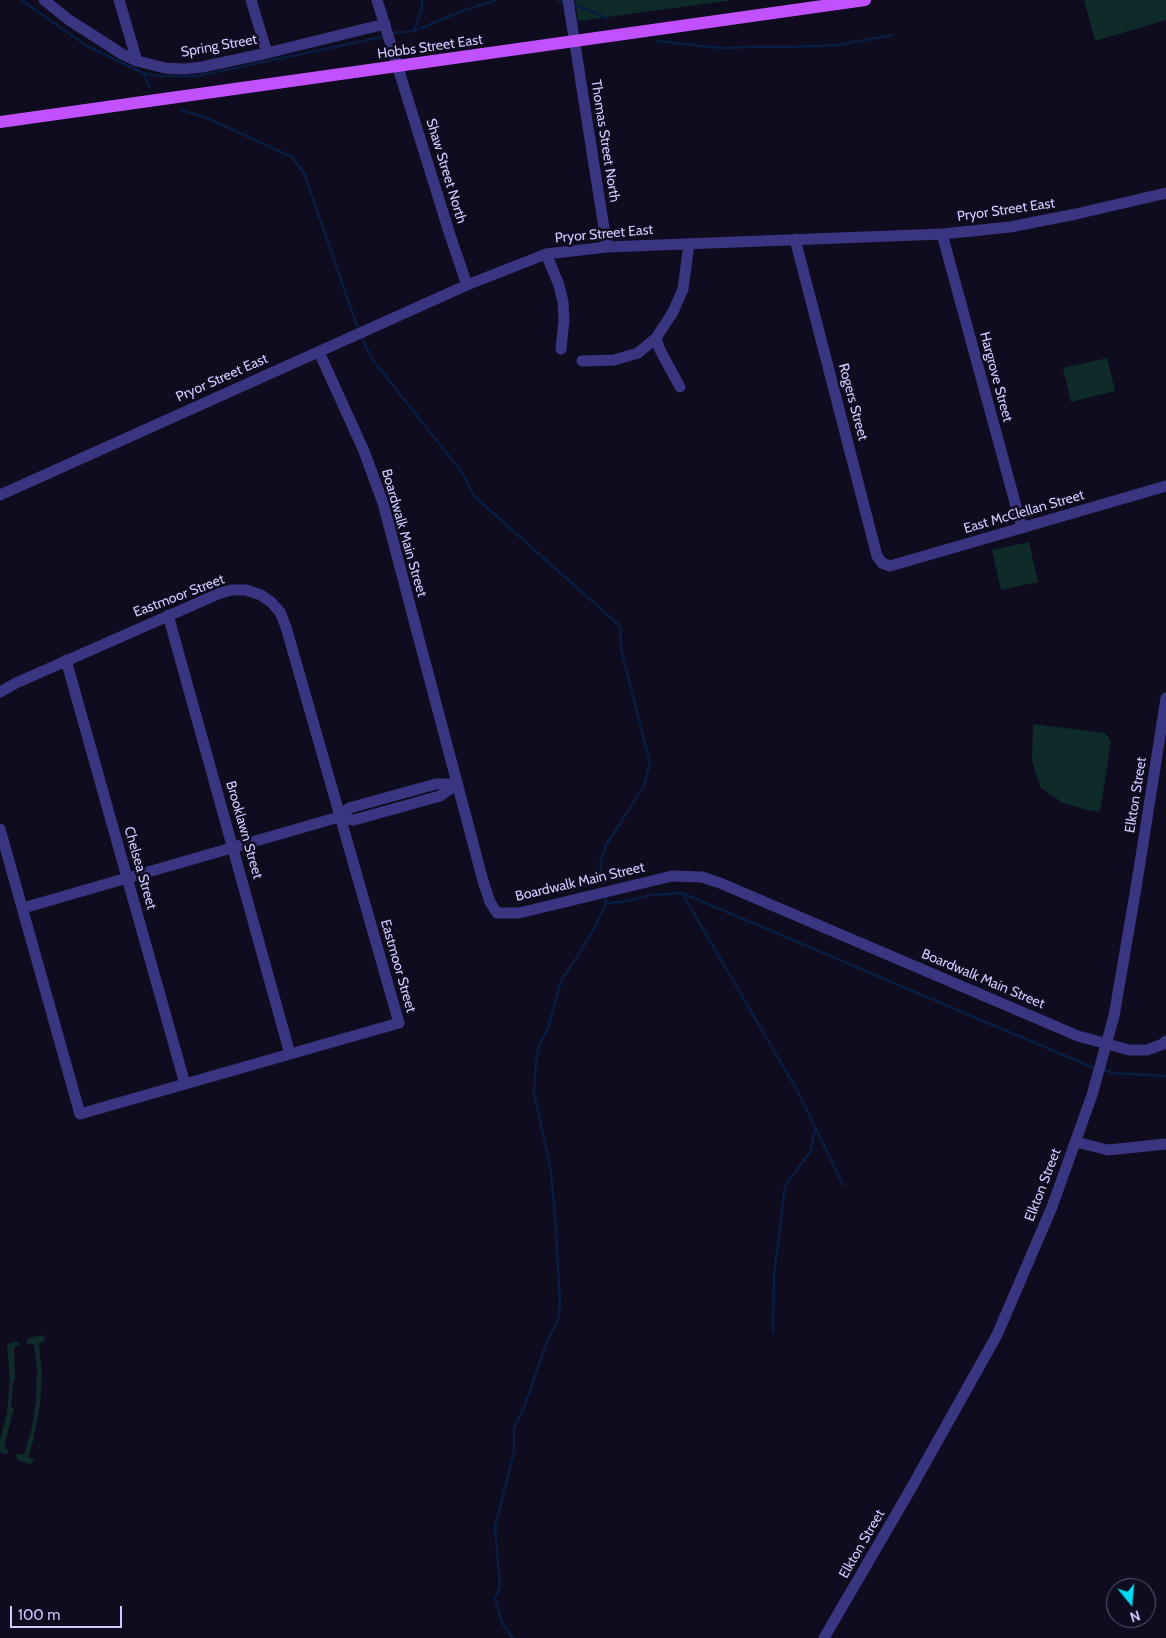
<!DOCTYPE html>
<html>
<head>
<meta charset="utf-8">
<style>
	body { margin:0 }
	#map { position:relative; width:1166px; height:1638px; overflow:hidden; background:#0f0c20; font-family:Cabin,sans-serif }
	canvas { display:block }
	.north { position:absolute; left:1106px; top:1578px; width:50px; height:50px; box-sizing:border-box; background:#0f0c20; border:1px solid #5d5879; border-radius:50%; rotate:163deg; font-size:14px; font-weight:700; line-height:20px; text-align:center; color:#d1caff }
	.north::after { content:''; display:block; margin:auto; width:18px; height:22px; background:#00d9f5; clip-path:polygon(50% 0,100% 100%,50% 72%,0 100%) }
	.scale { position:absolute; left:10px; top:1606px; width:112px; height:22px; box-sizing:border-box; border:2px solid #d1caff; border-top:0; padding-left:6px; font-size:15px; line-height:18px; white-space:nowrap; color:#d1caff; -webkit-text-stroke:4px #0f0c20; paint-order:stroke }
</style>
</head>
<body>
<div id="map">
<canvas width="1166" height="1638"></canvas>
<div class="north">N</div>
<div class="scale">100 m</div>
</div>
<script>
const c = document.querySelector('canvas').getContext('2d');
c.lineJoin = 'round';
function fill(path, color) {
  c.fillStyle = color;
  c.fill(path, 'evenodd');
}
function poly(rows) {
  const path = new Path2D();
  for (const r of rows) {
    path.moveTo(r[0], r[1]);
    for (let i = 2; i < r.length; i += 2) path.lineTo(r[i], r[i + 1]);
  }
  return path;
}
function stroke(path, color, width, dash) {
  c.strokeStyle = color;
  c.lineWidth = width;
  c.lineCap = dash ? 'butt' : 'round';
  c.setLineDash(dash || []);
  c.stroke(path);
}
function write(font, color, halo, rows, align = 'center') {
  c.font = font + ' Cabin,sans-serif';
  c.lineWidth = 5;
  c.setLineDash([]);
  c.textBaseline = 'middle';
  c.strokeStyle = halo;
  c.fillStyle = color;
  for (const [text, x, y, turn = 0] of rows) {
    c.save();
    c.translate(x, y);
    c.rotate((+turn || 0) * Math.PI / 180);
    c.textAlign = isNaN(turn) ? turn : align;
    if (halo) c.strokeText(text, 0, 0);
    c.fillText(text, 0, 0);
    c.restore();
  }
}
const green = poly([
	[575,0,733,0,578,21],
	[1084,0,1166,0,1166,20,1095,41],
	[1107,358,1115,391,1071,402,1063,368],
	[1029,542,1038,582,1001,590,992,550],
	[1033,724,1105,733,1111,741,1100,812,1084,809,1063,803,1041,788,1032,762],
	[42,1335,44,1336,45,1341,39,1343,42,1376,40,1405,33,1441,28,1457,34,1460,34,1462,29,1464,18,1460,16,1456,17,1453,24,1455,32,1427,36,1402,37,1368,34,1344,28,1344,26,1341,29,1338],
	[16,1341,19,1343,19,1345,14,1347,15,1381,13,1382,11,1408,14,1408,4,1447,9,1451,8,1453,4,1454,0,1452,0,1439,7,1413,8,1400,10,1380,7,1347,8,1344]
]);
const stream = poly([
	[21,0,87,46,143,73,158,76,197,76,382,37],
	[558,0,564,4],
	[573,5,596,13,607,19],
	[414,31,422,8,422,0],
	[393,33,414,31,462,11,497,0],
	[656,41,721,48,751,47,789,47,837,45,893,35],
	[143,73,150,87],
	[181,110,207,118,292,157,304,173,358,329],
	[362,338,372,359,461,471,475,497,620,626,621,649,650,763,644,786,606,845,600,863,603,883],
	[682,893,798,1092,843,1185],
	[606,903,622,902,651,895,682,893,1094,1068],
	[1105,1070,1112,1073,1166,1076],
	[773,1332,774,1275,785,1186,810,1152,815,1129],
	[513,1638,502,1623,495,1598,500,1587,495,1527,514,1452,514,1428,525,1405,547,1341,558,1319,560,1304,556,1230,551,1172,534,1093,536,1062,539,1045,548,1028,561,981,579,954,595,927,606,903,606,898]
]);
const minor = poly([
	[44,0,69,20,122,54,137,61,165,68,184,69,202,67,267,53,385,24],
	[119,0,137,61],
	[251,0,267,53],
	[377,0,450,235,467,285],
	[568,0,607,247],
	[942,234,1022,528],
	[795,239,877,556,882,563,890,566,1166,486],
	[546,254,559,285,563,302,564,320,561,349],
	[656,338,660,350,680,387],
	[319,352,364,451,383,503,483,881,490,902,497,913,519,913,672,876,702,877,720,883,1078,1036,1129,1050,1147,1050,1163,1044,1166,1041],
	[582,361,614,360,638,353,656,338,673,312,683,289,689,244],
	[0,495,467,285,546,254,607,247,942,234,1010,227,1076,214,1166,193],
	[168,615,290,1054],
	[66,660,185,1084],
	[0,692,16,683,218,594,231,590,246,590,261,595,271,602,280,612,286,627,399,1023,80,1114,0,829],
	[339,817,354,820,440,796,457,784],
	[23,908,339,817,349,808,436,784,457,784],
	[1076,1142,1108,1150,1166,1144],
	[824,1638,909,1492,997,1335,1052,1207,1092,1095,1114,1016,1137,882,1166,698]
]);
const major = poly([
	[0,122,865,0]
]);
const streetNames = [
	["Spring Street",219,46,-10],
	["Hobbs Street East",430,47,-8],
	["Thomas Street North",605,141,81],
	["Shaw Street North",446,171,73],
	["Pryor Street East",1006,210,-8],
	["Pryor Street East",604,234,-5],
	["Hargrove Street",996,377,75],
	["Pryor Street East",222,378,-24],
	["Rogers Street",853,402,75],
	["East McClellan Street",1024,512,-16],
	["Boardwalk Main Street",404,533,74],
	["Eastmoor Street",179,596,-21],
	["Elkton Street",1136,795,-81],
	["Brooklawn Street",244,830,74],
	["Chelsea Street",140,868,74],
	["Boardwalk Main Street",580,882,-13],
	["Eastmoor Street",398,966,74],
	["Boardwalk Main Street",983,979,23],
	["Elkton Street",1043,1185,-69],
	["Elkton Street",862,1544,-60]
];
fill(green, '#0e2a29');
stroke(stream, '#091d41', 2.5);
stroke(minor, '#393581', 11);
stroke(major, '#c151ff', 12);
write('14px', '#d1caff', '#0f0c20', streetNames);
</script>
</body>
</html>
